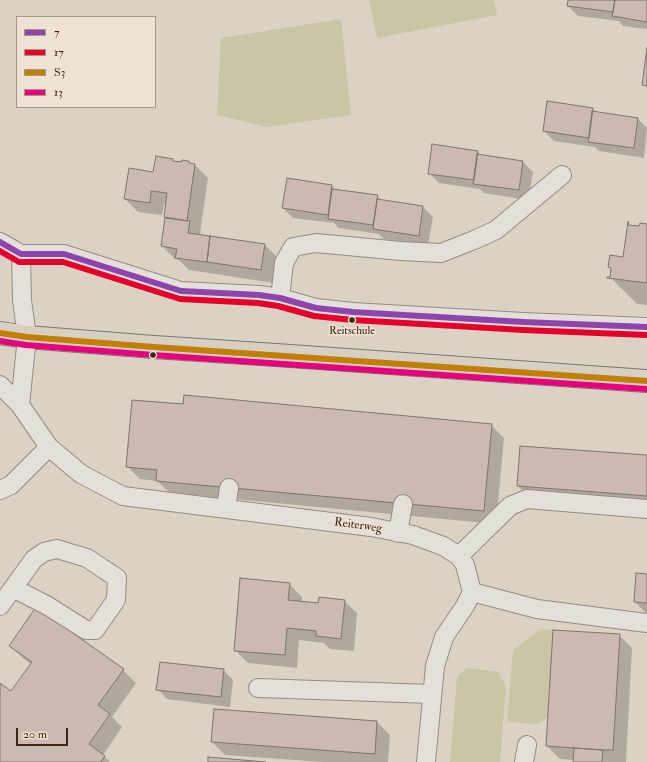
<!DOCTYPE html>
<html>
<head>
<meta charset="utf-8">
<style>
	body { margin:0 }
	#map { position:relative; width:647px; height:762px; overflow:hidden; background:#dcd2c4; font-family:"IM FELL Double Pica",serif }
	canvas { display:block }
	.legend { position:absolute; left:16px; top:16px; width:140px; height:92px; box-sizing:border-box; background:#efe2d2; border:1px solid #a89686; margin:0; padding:5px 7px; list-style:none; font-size:12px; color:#3e2514 }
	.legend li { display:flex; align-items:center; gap:8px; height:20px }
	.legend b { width:20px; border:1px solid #a89686 }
	.scale { position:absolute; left:16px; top:728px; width:52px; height:18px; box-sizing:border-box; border:2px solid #3e2514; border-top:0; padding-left:5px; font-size:12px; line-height:14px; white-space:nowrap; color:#3e2514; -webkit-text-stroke:3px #efe2d2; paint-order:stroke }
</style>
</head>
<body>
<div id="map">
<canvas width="647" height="762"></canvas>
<ul class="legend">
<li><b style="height:5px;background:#8e44ad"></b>7</li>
<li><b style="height:5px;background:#e4002b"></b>17</li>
<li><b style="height:5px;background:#c07f06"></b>S3</li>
<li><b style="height:5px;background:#e5007d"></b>13</li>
</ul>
<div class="scale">20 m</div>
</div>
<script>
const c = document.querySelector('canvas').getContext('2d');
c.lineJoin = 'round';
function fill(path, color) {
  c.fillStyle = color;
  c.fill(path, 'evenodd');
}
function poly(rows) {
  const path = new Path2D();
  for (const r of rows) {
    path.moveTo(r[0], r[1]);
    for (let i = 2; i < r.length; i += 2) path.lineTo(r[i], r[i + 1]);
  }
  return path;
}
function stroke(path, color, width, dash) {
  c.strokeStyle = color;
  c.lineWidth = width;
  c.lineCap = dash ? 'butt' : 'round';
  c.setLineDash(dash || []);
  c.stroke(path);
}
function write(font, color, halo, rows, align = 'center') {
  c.font = font + ' "IM FELL Double Pica",serif';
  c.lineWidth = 3;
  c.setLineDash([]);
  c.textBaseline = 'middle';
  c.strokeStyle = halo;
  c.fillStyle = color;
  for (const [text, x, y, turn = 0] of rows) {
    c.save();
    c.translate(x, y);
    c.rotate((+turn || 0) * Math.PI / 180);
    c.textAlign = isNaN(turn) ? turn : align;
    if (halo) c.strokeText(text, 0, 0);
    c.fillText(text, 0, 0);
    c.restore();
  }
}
const green = poly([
	[369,0,494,0,497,15,377,38],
	[341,19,351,115,267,127,217,115,221,38],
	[541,629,553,630,548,717,538,724,507,722,513,650],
	[467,668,498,672,506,686,500,762,450,762,457,677]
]);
const shadow = poly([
	[569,0,647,0,647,29,623,26,619,21,578,16,568,6],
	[593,109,597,113,638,119,647,128,644,158,599,151,595,147,554,141,544,131],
	[477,152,482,156,523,162,533,172,528,200,484,193,480,189,439,183,429,173],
	[173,160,175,162,189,162,191,165,195,165,208,178,200,233,202,235,265,245,278,258,274,283,189,270,179,260,175,259,162,246,166,219,165,217,167,204,164,204,162,215,138,212,125,199,154,173],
	[288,179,332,186,336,190,377,196,382,201,423,207,433,217,428,245,384,239,379,234,339,228,334,223,293,218,283,208],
	[647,225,647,305,637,304,611,278,612,270,609,267,624,258,640,227],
	[491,425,504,438,496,524,170,493,157,481,140,479,127,466],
	[647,456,647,512,536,504,518,486],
	[647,575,647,614,635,602],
	[289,584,302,597,302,602,319,604,344,601,357,613,354,651,330,649,324,643,299,640,297,668,248,663,235,650],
	[619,635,632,648,626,762,574,762,574,760,560,759,547,746],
	[11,646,123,670,136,683,112,717,122,727,103,755,110,762,0,762,0,684,12,692,31,664,23,658],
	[223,670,233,680,230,707,167,699,158,689],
	[377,722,390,735,388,762,323,762,225,755,212,742]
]);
const building = poly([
	[568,0,615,0,613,12,567,6,568,0],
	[615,0,647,0,647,22,612,16,615,0],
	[647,48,647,86,642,85,647,48],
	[547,101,593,108,589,138,543,131,547,101],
	[592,111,638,118,634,148,588,142,592,111],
	[432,144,478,151,474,180,428,174,432,144],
	[477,154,523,161,519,190,473,184,477,154],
	[156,156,173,159,173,161,182,162,182,160,189,161,189,163,195,164,187,221,164,217,167,193,151,191,150,203,124,199,129,168,153,172,156,156],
	[287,178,332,185,328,215,282,208,287,178],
	[332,189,378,195,373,225,328,219,332,189],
	[377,199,423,206,419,236,373,229,377,199],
	[165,218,190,221,188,233,210,236,207,262,175,258,177,249,161,246,165,218],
	[628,222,629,222,628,225,639,226,640,223,647,224,647,283,607,278,607,277,610,277,611,268,608,267,610,255,623,257,628,222],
	[210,236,265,244,261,270,207,262,210,236],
	[184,395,492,424,484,511,156,481,157,470,126,467,132,400,183,404,184,395],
	[520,446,647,455,647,496,517,486,520,446],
	[636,573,647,574,647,603,634,602,636,573],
	[240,578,290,583,288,600,318,603,319,597,345,600,341,639,316,636,316,631,287,628,285,655,234,651,240,578],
	[36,607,124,669,98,705,110,714,89,744,105,756,101,762,0,762,0,683,11,691,32,662,9,646,36,607],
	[553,630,620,634,613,750,603,750,546,746,553,630],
	[160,662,224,669,221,697,156,690,160,662],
	[214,709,377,721,375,754,211,742,214,709],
	[574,748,603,750,602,762,573,762,574,748],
	[208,757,266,762,208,762,208,757]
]);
const minor = poly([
	[0,242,21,254,64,254,181,291,259,295,280,298,316,308,353,312,523,322,647,327],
	[280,298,284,263,293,247,316,243,401,251,441,253,474,240,496,230,562,175],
	[0,385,20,405,49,447,81,474,123,496,371,527,413,535,443,546,459,556,465,565,472,592,465,606,444,637,435,666,426,762],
	[20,405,27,337,22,300,21,254],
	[0,490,11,485,49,447],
	[226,509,229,488],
	[398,533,403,504],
	[459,556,510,506,527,499,647,509],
	[472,592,537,609,647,623],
	[0,606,34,559,44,552,57,549,87,558,117,578,116,600,95,630,86,630,48,606,13,588],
	[258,688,432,694],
	[524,762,527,745]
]);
const major = poly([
	[0,333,27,337,154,347,276,355,647,381]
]);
const bus1 = poly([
	[0,242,21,254,64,254,181,291,259,295,280,298,316,308,353,312,523,322,647,327]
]);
const bus2 = poly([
	[0,251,19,262,63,262,180,299,258,303,278,306,314,316,353,320,523,330,647,335]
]);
const bus3 = poly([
	[0,333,27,337,154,347,647,381]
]);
const bus4 = poly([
	[0,341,26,345,153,355,646,389]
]);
const markers = [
	[352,320,3.5,"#3e2514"],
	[153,355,3.5,"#3e2514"]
];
const busNames = [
	["Reitschule",352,332]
];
const streetNames = [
	["Reiterweg",358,526,8]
];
fill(green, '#cac5a4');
fill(shadow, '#0003');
fill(building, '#cabab1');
stroke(building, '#7d746b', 1);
stroke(minor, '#948c81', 20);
stroke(major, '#7d746b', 24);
stroke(minor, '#e4dfd8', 18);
stroke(major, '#d8cfc3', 22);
stroke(bus1, '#8e44ad', 6);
stroke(bus2, '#e4002b', 6);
stroke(bus3, '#c07f06', 6);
stroke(bus4, '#e5007d', 6);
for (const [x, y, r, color] of markers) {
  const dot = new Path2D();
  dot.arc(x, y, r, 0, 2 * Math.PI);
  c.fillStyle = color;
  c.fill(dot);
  stroke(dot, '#efe2d2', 1.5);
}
write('11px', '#3e2514', '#efe2d2', busNames);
write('12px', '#3e2514', '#efe2d2', streetNames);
</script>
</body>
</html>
